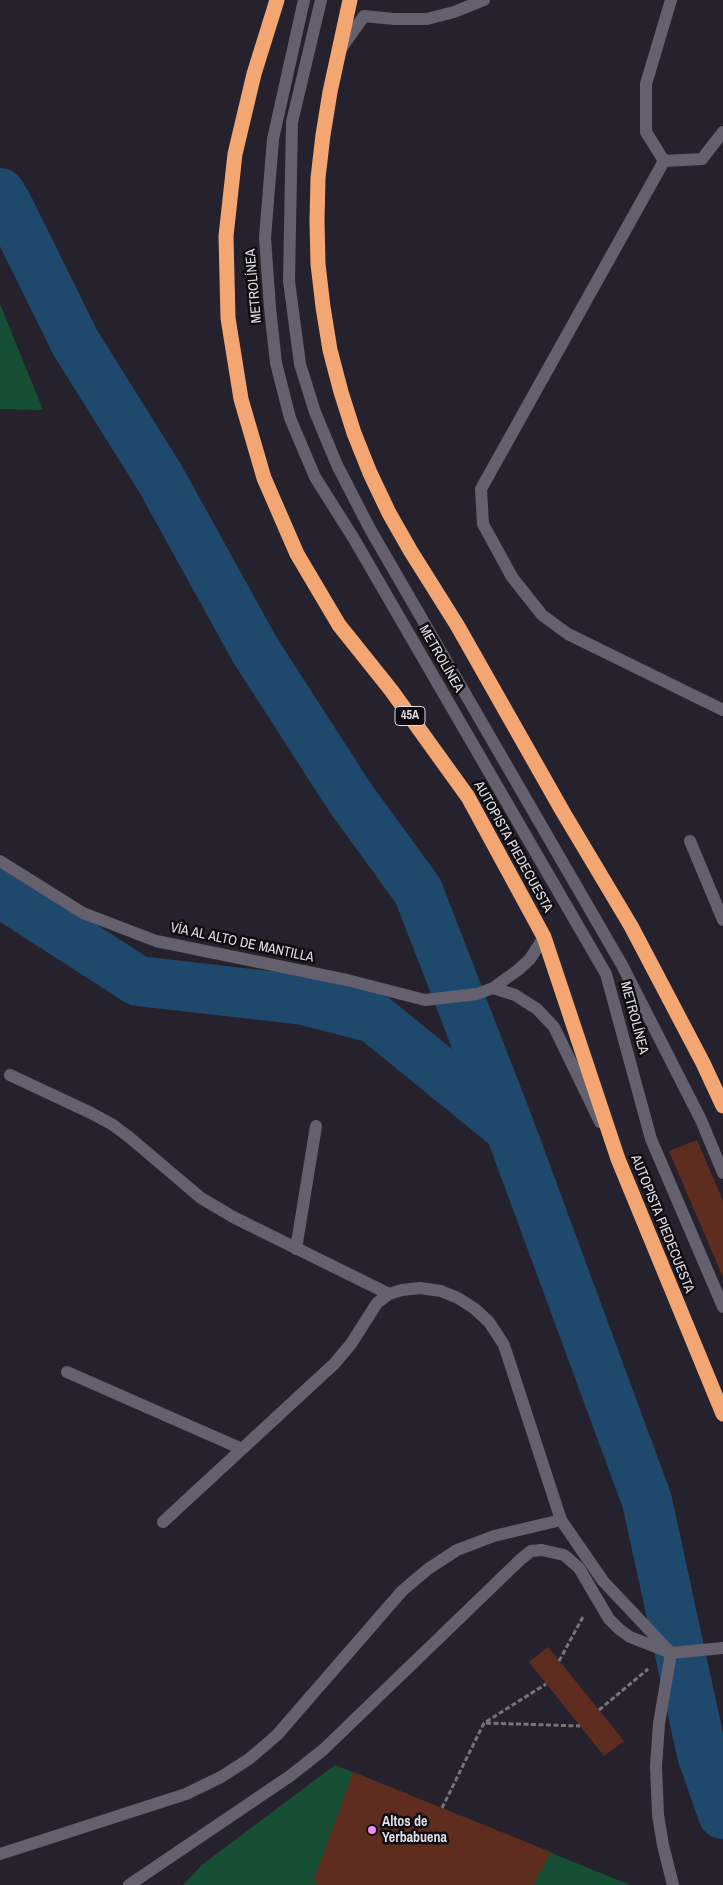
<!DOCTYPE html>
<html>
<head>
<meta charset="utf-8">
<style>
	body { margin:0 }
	canvas { display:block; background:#26222d }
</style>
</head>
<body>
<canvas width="723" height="1885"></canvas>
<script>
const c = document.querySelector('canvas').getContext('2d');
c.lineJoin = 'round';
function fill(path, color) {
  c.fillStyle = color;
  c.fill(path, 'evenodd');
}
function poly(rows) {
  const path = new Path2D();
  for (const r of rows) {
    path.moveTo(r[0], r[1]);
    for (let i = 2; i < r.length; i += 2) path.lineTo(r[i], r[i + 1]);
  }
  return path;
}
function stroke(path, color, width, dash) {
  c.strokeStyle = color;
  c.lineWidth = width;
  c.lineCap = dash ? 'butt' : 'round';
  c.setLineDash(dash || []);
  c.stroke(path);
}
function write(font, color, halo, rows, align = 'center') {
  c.font = font + ' "Archivo Narrow",sans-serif';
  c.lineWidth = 5;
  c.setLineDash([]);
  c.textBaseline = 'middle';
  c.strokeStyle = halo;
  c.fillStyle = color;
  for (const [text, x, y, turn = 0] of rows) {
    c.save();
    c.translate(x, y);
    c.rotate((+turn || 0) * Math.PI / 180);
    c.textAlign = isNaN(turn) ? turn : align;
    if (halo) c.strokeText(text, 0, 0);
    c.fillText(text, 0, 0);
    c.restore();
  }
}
const green = poly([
	[0,304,43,410,0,409],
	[335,1765,630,1885,183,1885,203,1864]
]);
const river = poly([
	[0,193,8,206,75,342,160,478,255,650,351,799,418,891,510,1129,647,1501,702,1754,723,1814],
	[0,892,138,981,304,1000,374,1018,508,1127]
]);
const building = poly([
	[697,1140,723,1201,723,1277,669,1151],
	[548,1647,624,1741,604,1756,529,1662],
	[353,1772,442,1808,551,1852,533,1885,320,1885,313,1882]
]);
const path = poly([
	[559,1661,584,1615],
	[599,1710,648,1669],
	[486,1723,580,1726],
	[442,1808,484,1723,546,1684]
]);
const lane = poly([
	[304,0,273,139,265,238,270,308,276,363,290,418,315,477,354,539,606,974,651,1139,723,1307],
	[321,0,292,122,289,281,300,364,315,412,337,465,370,529,622,965,701,1120,723,1173],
	[129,1885,290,1776,323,1750,521,1559,531,1551,542,1550,564,1555,579,1568,609,1619,619,1629,630,1637,671,1653,659,1724,656,1766,658,1815,663,1845,673,1885]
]);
const street = poly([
	[671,0,646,84,646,132,664,161,702,159,723,132],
	[340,50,364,16,394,19,427,19,454,12,484,0],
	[664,161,481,489,483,524,512,577,542,615,568,634,723,710],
	[690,841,723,920],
	[0,861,83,913,156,941,347,980,425,1000,477,994,493,988,518,970,530,959,544,937],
	[493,988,515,995,537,1009,554,1027,600,1122],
	[10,1075,91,1113,113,1125,129,1137,201,1198,235,1218,389,1294],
	[296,1249,316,1126],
	[67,1372,242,1449],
	[163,1522,334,1364,351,1344,377,1303,389,1294,402,1290,420,1288,441,1291,458,1298,475,1309,489,1322,504,1345,561,1520],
	[0,1854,186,1794,221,1777,249,1759,277,1735,402,1591,428,1569,457,1550,494,1536,561,1520,603,1581,671,1653,723,1648]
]);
const highway = poly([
	[277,0,254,74,235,154,226,236,228,318,241,399,264,478,297,554,339,625,391,690,468,797,544,937,618,1159,723,1414],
	[350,0,330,92,323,135,318,178,317,221,318,264,323,307,330,350,341,392,354,433,370,473,389,513,410,550,457,625,563,812,631,926,703,1063,723,1106]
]);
const markers = [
	[372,1830,5,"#f18af4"]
];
const shields = [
	[410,716,30]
];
const shieldNames = [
	["45A",410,716]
];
const streetNames = [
	["METROLÍNEA",254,286,-95],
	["METROLÍNEA",441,659,60],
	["AUTOPISTA PIEDECUESTA",513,847,61],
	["VÍA AL ALTO DE MANTILLA",242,943,12],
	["METROLÍNEA",634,1018,75],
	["AUTOPISTA PIEDECUESTA",662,1224,68]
];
const poiNames = [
	["Altos de",382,1822],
	["Yerbabuena",382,1838]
];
fill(green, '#174f35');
stroke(river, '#1e496c', 50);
fill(building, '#5e2d1f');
stroke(path, '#77737d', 3, [5, 2.5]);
stroke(lane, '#64606d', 12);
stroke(street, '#64606d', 12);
stroke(highway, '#f3a671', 15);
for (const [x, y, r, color] of markers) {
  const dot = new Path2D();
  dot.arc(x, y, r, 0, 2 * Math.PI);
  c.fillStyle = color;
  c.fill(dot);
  stroke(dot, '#0e0c11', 2);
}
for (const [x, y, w] of shields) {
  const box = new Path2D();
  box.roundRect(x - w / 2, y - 9.5, w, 19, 4);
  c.fillStyle = '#0e0c11';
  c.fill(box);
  stroke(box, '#e0dee6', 1);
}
write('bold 12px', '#e0dee6', null, shieldNames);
write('14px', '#e0dee6', '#0e0c11', streetNames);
write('bold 14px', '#e0dee6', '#0e0c11', poiNames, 'left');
</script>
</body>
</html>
